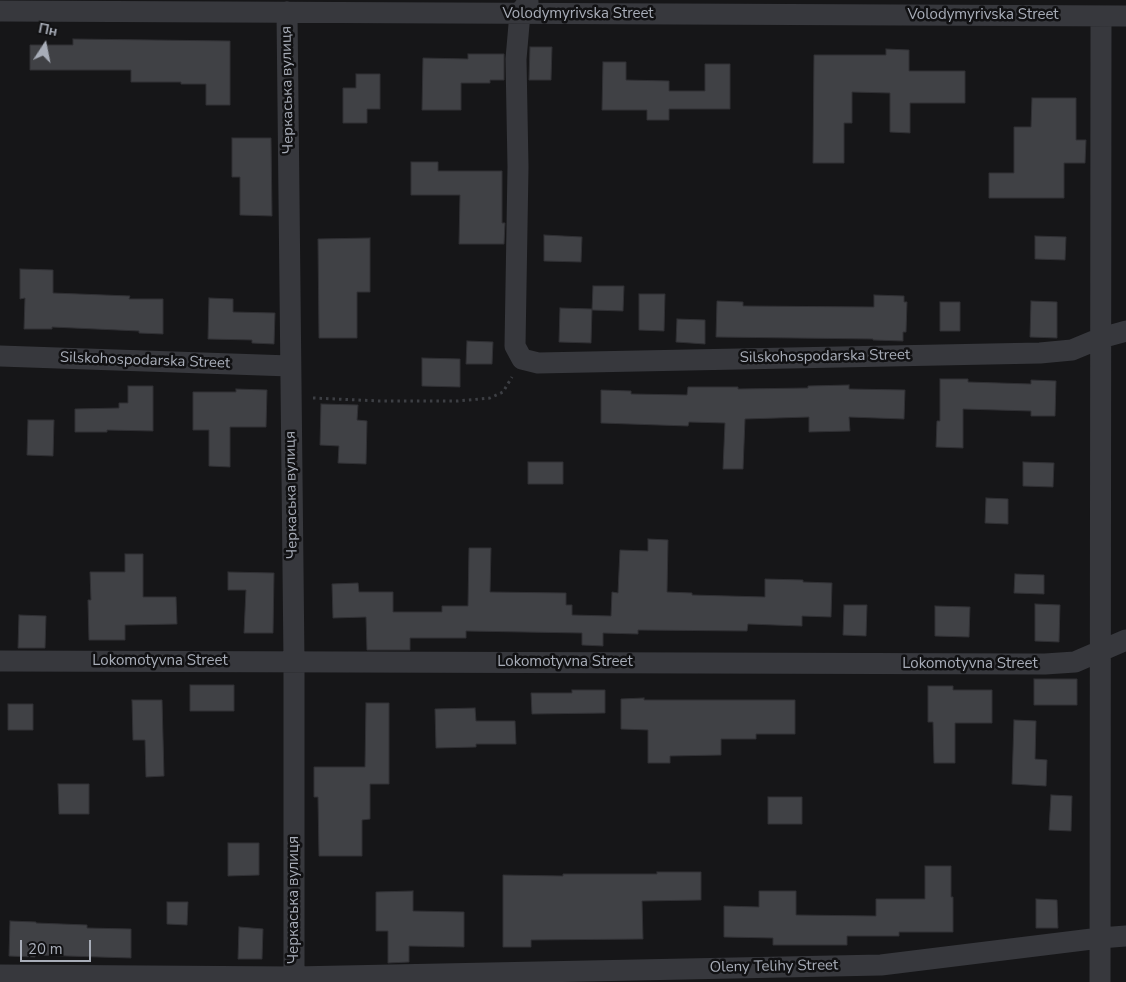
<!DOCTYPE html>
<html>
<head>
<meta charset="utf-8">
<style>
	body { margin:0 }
	#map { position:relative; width:1126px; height:982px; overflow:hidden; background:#161618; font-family:"Nunito Sans",sans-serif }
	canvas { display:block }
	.north { position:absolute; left:20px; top:20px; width:50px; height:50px; -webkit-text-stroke:4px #111113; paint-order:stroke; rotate:11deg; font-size:14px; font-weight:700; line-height:20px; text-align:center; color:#a8adb8 }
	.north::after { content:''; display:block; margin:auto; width:18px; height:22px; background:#a8adb8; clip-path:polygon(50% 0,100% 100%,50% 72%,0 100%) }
	.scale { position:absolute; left:20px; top:940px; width:71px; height:22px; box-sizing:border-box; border:2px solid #a8adb8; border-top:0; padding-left:6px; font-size:15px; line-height:18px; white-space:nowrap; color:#a8adb8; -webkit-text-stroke:4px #111113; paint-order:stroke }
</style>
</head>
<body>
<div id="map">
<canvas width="1126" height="982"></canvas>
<div class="north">Пн</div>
<div class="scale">20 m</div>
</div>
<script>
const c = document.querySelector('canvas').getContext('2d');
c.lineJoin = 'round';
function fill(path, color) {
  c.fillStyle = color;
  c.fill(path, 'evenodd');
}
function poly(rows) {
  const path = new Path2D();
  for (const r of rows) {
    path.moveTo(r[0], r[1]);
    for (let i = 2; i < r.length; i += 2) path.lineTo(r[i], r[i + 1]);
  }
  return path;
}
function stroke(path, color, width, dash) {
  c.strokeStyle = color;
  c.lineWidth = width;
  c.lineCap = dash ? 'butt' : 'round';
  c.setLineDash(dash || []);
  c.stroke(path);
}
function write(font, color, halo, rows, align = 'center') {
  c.font = font + ' "Nunito Sans",sans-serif';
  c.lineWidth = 5;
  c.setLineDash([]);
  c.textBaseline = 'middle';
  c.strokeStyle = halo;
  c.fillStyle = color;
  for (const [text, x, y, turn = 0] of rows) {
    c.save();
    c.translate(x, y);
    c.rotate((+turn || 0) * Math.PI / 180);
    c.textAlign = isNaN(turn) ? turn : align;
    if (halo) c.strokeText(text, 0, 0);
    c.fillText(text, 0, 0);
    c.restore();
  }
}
const building = poly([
	[73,39,230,41,230,105,206,105,206,84,181,84,181,82,131,82,131,70,30,70,30,45,73,45,73,39],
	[530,47,552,47,551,80,529,80,530,47],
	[886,49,909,50,909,71,965,71,965,103,910,103,910,133,890,132,890,93,852,92,852,123,844,123,844,163,813,163,814,55,886,55,886,49],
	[468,54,504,54,504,80,490,80,490,83,461,83,461,110,422,110,423,58,468,59,468,54],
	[603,62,626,62,626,80,669,81,669,91,705,91,705,64,730,64,730,109,669,109,669,120,647,120,647,110,602,110,603,62],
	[356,74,380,74,380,109,367,109,367,123,343,123,343,88,356,88,356,74],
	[1032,98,1076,98,1076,140,1086,140,1085,163,1064,163,1064,198,989,198,989,173,1014,173,1014,127,1031,127,1032,98],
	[232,138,271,138,272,216,240,215,240,177,232,177,232,138],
	[411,162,438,162,438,171,502,171,502,223,505,223,504,244,459,244,460,195,411,195,411,162],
	[544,235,582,237,581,262,544,261,544,235],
	[1035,236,1066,237,1065,260,1035,259,1035,236],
	[370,238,370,292,357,292,357,338,319,338,318,239,370,238],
	[20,269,53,270,53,293,130,296,129,299,163,299,163,334,139,333,139,331,52,327,52,329,24,329,25,298,20,299,20,269],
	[593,286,624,286,623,311,592,310,593,286],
	[639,294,665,294,664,331,639,330,639,294],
	[874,295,904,296,904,302,907,302,906,332,903,332,903,341,873,340,873,339,716,337,717,301,743,302,743,306,874,307,874,295],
	[209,298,233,299,233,312,275,313,274,344,252,343,252,340,208,339,209,298],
	[1031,301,1057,302,1057,338,1030,337,1031,301],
	[940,302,960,302,960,331,940,331,940,302],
	[560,308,592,309,591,343,559,342,560,308],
	[677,319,705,320,705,344,676,342,677,319],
	[467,341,493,342,492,364,466,364,467,341],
	[422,358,460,359,460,387,422,386,422,358],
	[940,379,968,379,968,382,1031,384,1031,380,1056,381,1055,416,1031,416,1031,411,963,409,963,448,936,447,937,421,940,421,940,379],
	[849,385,849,389,905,390,904,419,849,417,850,431,809,432,809,417,745,419,743,469,723,469,725,423,689,422,688,426,601,423,601,390,631,391,631,394,687,395,688,387,738,387,738,389,808,388,808,386,849,385],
	[128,386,153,386,153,431,107,430,107,432,75,432,75,409,119,408,119,403,128,403,128,386],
	[236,389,267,390,266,427,230,427,230,467,209,466,209,430,193,430,193,392,236,392,236,389],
	[321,404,358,405,357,420,367,421,366,464,338,463,339,446,320,445,321,404],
	[28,420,54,420,53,456,27,455,28,420],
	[528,462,563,462,563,484,528,484,528,462],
	[1023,462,1054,463,1053,487,1023,486,1023,462],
	[986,498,1008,499,1008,524,985,523,986,498],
	[648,539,668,540,667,592,692,593,692,595,765,597,765,579,803,580,803,582,832,583,831,617,802,616,802,626,748,624,747,631,638,630,638,634,603,633,603,646,582,645,582,633,466,631,466,638,410,638,410,650,367,650,366,617,333,618,332,584,358,583,359,592,393,592,393,612,442,612,442,606,468,606,469,548,491,548,490,592,566,593,566,605,572,605,572,615,611,616,612,592,618,593,620,550,648,551,648,539],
	[125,554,143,554,143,597,176,597,177,624,125,625,125,640,89,640,88,600,91,600,90,572,125,572,125,554],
	[228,572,274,573,273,633,244,633,246,590,228,590,228,572],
	[1015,574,1044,575,1044,594,1014,593,1015,574],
	[1035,604,1060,605,1059,642,1035,641,1035,604],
	[844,605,867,605,866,636,843,635,844,605],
	[935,606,970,607,969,637,935,636,935,606],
	[19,615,46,616,45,648,18,648,19,615],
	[1034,679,1077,679,1077,705,1034,705,1034,679],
	[190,685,234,685,234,711,190,711,190,685],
	[928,686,953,686,953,690,992,690,992,723,955,723,955,763,934,763,933,722,928,722,928,686],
	[572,690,605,690,605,713,532,714,531,693,572,693,572,690],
	[644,698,644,700,795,700,795,734,756,734,756,739,721,739,721,755,670,756,670,763,648,763,648,730,621,729,621,699,644,698],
	[132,700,162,700,164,776,146,777,145,740,133,740,132,700],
	[366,703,389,703,389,784,370,784,370,819,362,820,362,856,319,856,318,797,314,797,314,767,365,767,366,703],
	[8,704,33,704,33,730,8,730,8,704],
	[475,708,476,721,515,721,516,744,476,744,476,747,436,748,435,709,475,708],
	[1014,720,1036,721,1035,759,1047,760,1046,786,1012,784,1014,720],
	[58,784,89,784,89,814,59,814,58,784],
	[1051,795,1072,796,1071,831,1049,830,1051,795],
	[768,797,802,797,802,824,768,824,768,797],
	[228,843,259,843,259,875,228,876,228,843],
	[925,866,951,866,951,897,953,897,953,932,899,932,899,936,847,936,847,945,773,945,773,938,724,937,724,906,759,907,759,891,796,891,796,915,876,916,876,899,925,899,925,866],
	[657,872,701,872,701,900,642,901,643,939,531,940,531,947,503,947,503,875,563,876,563,874,657,874,657,872],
	[413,891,413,911,464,912,464,947,409,946,409,962,388,963,388,931,376,931,376,892,413,891],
	[1036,899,1057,900,1058,928,1036,928,1036,899],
	[167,902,188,902,187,925,167,924,167,902],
	[10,921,36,922,36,923,87,925,87,928,131,929,131,958,35,955,35,957,9,956,10,921],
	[239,927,263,929,262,959,238,959,239,927]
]);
const path = poly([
	[313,398,380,401,458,401,490,398,503,392,512,377]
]);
const street = poly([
	[528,2,520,13,516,59,518,167,515,346,522,359,538,363,1040,353,1072,350,1101,338,1126,331],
	[0,11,1126,16],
	[287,12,294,661,294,982],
	[0,356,290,366],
	[0,661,1045,664,1075,662,1126,640],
	[0,975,294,977,881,965,1100,938,1126,936],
	[1100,982,1101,16]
]);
const streetNames = [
	["Volodymyrivska Street",578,14],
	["Volodymyrivska Street",983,15],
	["Черкаська вулиця",288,90,-91],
	["Silskohospodarska Street",825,357,-1],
	["Silskohospodarska Street",145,361,2],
	["Черкаська вулиця",292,495,-91],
	["Lokomotyvna Street",160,661],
	["Lokomotyvna Street",565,662],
	["Lokomotyvna Street",970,664],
	["Черкаська вулиця",294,900,-90],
	["Oleny Telihy Street",774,967,-1]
];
fill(building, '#404145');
stroke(building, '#303034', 1);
stroke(path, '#3d3f44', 3, [2.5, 4]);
stroke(street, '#37383d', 21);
write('15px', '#a8adb8', '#111113', streetNames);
</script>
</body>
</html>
